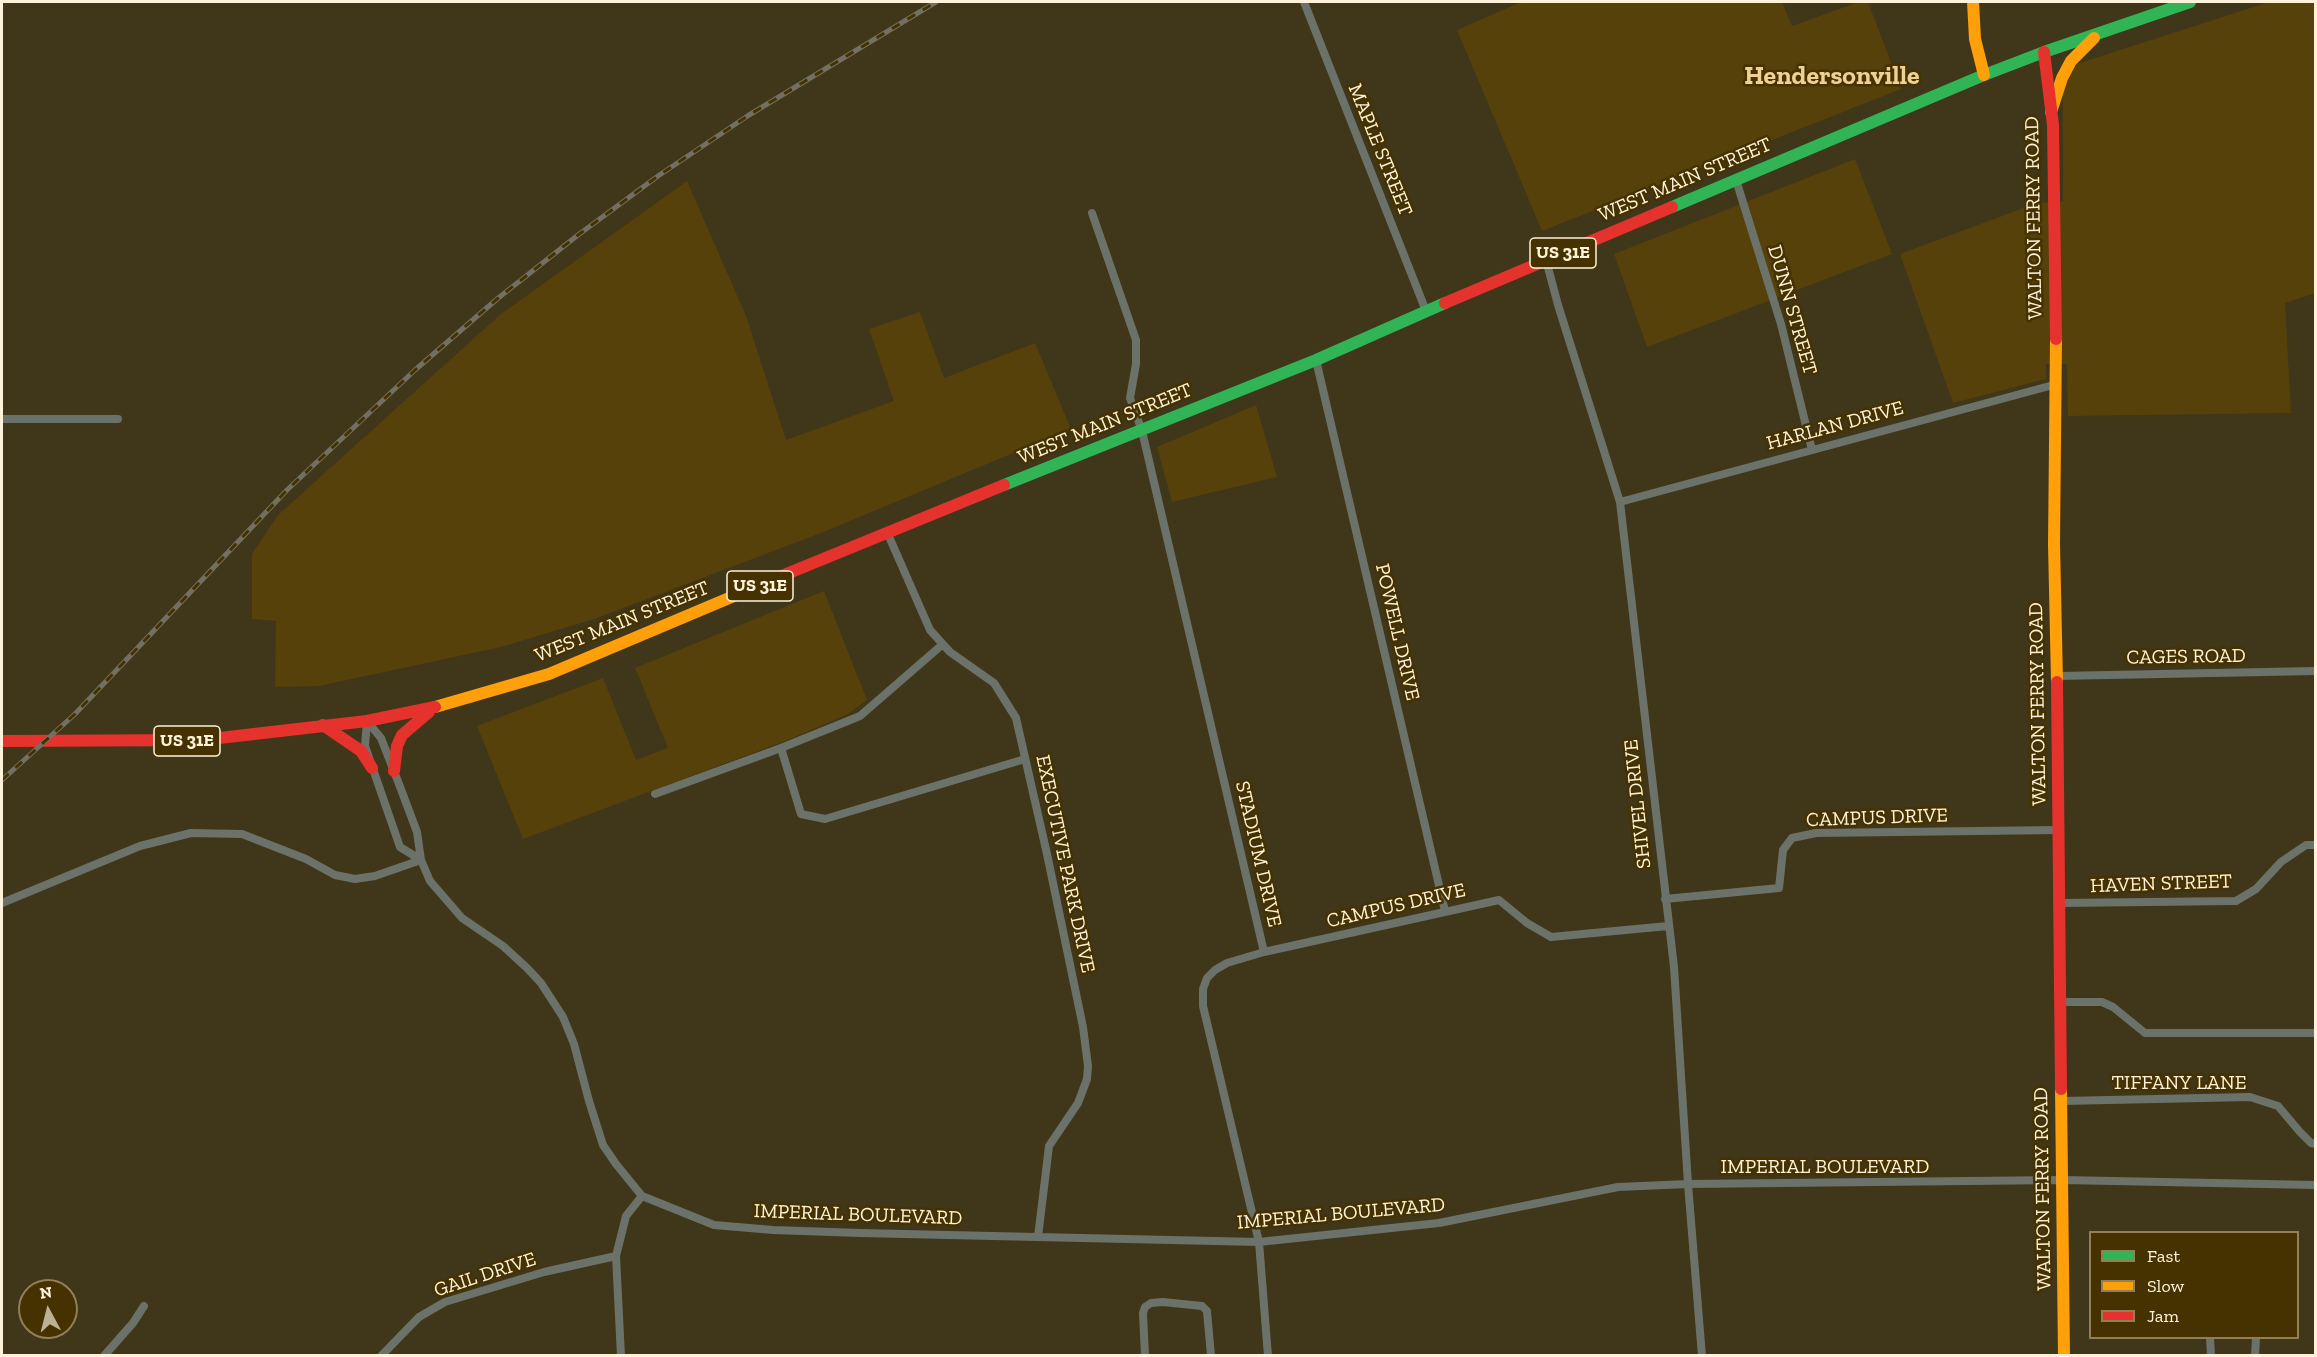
<!DOCTYPE html>
<html>
<head>
<meta charset="utf-8">
<style>
	body { margin:0 }
	#map { position:relative; width:2317px; height:1357px; overflow:hidden; background:#40361a; font-family:"Zilla Slab",serif }
	canvas { display:block }
	.frame { position:absolute; inset:0; border:3px solid #fef3da; pointer-events:none }
	.legend { position:absolute; left:2089px; top:1231px; width:210px; height:108px; box-sizing:border-box; background:#463200; border:2px solid #907f57; margin:0; padding:8px 10px; list-style:none; font-size:18px; color:#fef3da }
	.legend li { display:flex; align-items:center; gap:12px; height:30px }
	.legend b { width:30px; border:2px solid #907f57 }
	.north { position:absolute; left:18px; top:1279px; width:60px; height:60px; box-sizing:border-box; background:#463200; border:2px solid #907f57; border-radius:50%; rotate:353deg; font-size:16px; font-weight:700; line-height:24px; text-align:center; color:#fef3da }
	.north::after { content:''; display:block; margin:auto; width:21px; height:27px; background:#bcb197; clip-path:polygon(50% 0,100% 100%,50% 72%,0 100%) }
</style>
</head>
<body>
<div id="map">
<canvas width="2317" height="1357"></canvas>
<div class="frame"></div>
<ul class="legend">
<li><b style="height:8px;background:#30b455"></b>Fast</li>
<li><b style="height:8px;background:#ff9f0a"></b>Slow</li>
<li><b style="height:8px;background:#e5322d"></b>Jam</li>
</ul>
<div class="north">N</div>
</div>
<script>
const c = document.querySelector('canvas').getContext('2d');
c.lineJoin = 'round';
function fill(path, color) {
  c.fillStyle = color;
  c.fill(path, 'evenodd');
}
function poly(rows) {
  const path = new Path2D();
  for (const r of rows) {
    path.moveTo(r[0], r[1]);
    for (let i = 2; i < r.length; i += 2) path.lineTo(r[i], r[i + 1]);
  }
  return path;
}
function stroke(path, color, width, dash) {
  c.strokeStyle = color;
  c.lineWidth = width;
  c.lineCap = dash ? 'butt' : 'round';
  c.setLineDash(dash || []);
  c.stroke(path);
}
function write(font, color, halo, rows, align = 'center') {
  c.font = font + ' "Zilla Slab",serif';
  c.lineWidth = 5;
  c.setLineDash([]);
  c.textBaseline = 'middle';
  c.strokeStyle = halo;
  c.fillStyle = color;
  for (const [text, x, y, turn = 0] of rows) {
    c.save();
    c.translate(x, y);
    c.rotate((+turn || 0) * Math.PI / 180);
    c.textAlign = isNaN(turn) ? turn : align;
    if (halo) c.strokeText(text, 0, 0);
    c.fillText(text, 0, 0);
    c.restore();
  }
}
const built = poly([
	[1521,2,1782,2,1792,26,1859,2,1868,2,1901,89,1542,231,1457,30],
	[2269,2,2315,2,2315,293,2285,303,2291,413,2068,416,2067,364,2046,364,2046,379,1953,403,1900,254,2037,203,2063,201,2063,93,2066,78,2077,64],
	[1855,159,1892,254,1647,347,1614,254],
	[687,181,746,316,786,440,894,401,869,329,920,312,944,378,1035,343,1071,429,821,533,594,619,501,647,319,686,275,687,276,621,252,619,252,554,278,515,501,314],
	[1256,405,1277,477,1172,502,1157,447],
	[824,591,867,700,848,714,790,739,523,839,477,726,603,678,636,760,668,748,635,668]
]);
const street = poly([
	[1304,2,1426,311],
	[1736,180,1781,324,1812,450],
	[1092,213,1136,340,1136,364,1130,398,1142,431,1264,952],
	[1546,260,1558,305,1620,502,1674,967,1688,1184,1702,1356],
	[1316,360,1445,911],
	[2,419,118,419],
	[1620,502,2057,384],
	[887,532,930,630,950,652,994,683,1016,718,1047,854,1083,1027,1088,1066,1087,1079,1078,1103,1049,1146,1038,1237],
	[2057,676,2316,671],
	[367,721,381,738,399,784,417,832,421,860,430,881,462,918,503,946,527,968,541,983,563,1017,574,1044,589,1101,603,1145,616,1164,642,1196,714,1225,773,1230,860,1233,1259,1242,1439,1223,1618,1187,1688,1184,2062,1180,2316,1185],
	[367,721,365,746,400,847,421,860],
	[781,748,801,814,825,819,1025,759],
	[655,794,781,748,860,716,943,644],
	[1665,899,1779,888,1783,850,1792,838,1816,833,2059,830],
	[2,903,140,846,191,833,242,834,306,859,335,875,355,879,375,876,421,860],
	[2060,903,2236,901,2256,889,2281,862,2306,845,2316,845],
	[2061,1002,2102,1002,2113,1007,2145,1033,2316,1033],
	[2062,1101,2250,1097,2278,1106,2300,1132,2311,1143,2316,1144],
	[2210,1338,2211,1356],
	[104,1356,133,1323,144,1306],
	[381,1356,419,1317,445,1302,544,1272,616,1256],
	[621,1356,616,1256,626,1216,642,1196],
	[1145,1356,1143,1313,1145,1307,1151,1303,1163,1302,1202,1306,1207,1311,1211,1356],
	[1268,1356,1259,1242,1203,1006,1203,989,1207,978,1215,970,1227,963,1264,952,1499,900,1527,923,1551,937,1668,926],
	[2255,1356,2256,1338]
]);
const fast = poly([
	[1672,207,1984,75,2044,52,2190,2],
	[1004,485,1316,360,1445,303]
]);
const slow = poly([
	[1973,2,1975,39,1984,75],
	[2051,112,2062,78,2071,61,2094,38],
	[2056,339,2054,544,2057,682],
	[435,707,549,674,779,577],
	[2061,1089,2064,1356]
]);
const jam = poly([
	[2044,52,2053,125,2056,339],
	[1445,303,1672,207],
	[779,577,1004,485],
	[2057,682,2061,1089],
	[323,725,361,751,372,768],
	[2,741,202,740,367,721,435,707],
	[394,771,397,746,402,735,429,712]
]);
const rail = poly([
	[2,780,75,714,287,490,415,370,497,299,578,235,658,176,749,115,936,2]
]);
const shields = [
	[1563,253,66],
	[760,586,66],
	[187,741,66]
];
const shieldNames = [
	["US 31E",1563,253],
	["US 31E",760,586],
	["US 31E",187,741]
];
const streetNames = [
	["MAPLE STREET",1380,150,68],
	["WEST MAIN STREET",1685,180,-23],
	["WALTON FERRY ROAD",2034,218,-91],
	["DUNN STREET",1792,310,74],
	["WEST MAIN STREET",1105,424,-22],
	["HARLAN DRIVE",1835,426,-15],
	["WEST MAIN STREET",622,622,-22],
	["POWELL DRIVE",1397,632,77],
	["CAGES ROAD",2186,657,-1],
	["WALTON FERRY ROAD",2038,704,-91],
	["SHIVEL DRIVE",1638,804,-96],
	["CAMPUS DRIVE",1877,818,-2],
	["STADIUM DRIVE",1258,854,77],
	["EXECUTIVE PARK DRIVE",1065,864,78],
	["HAVEN STREET",2161,884,-2],
	["CAMPUS DRIVE",1396,906,-13],
	["TIFFANY LANE",2179,1083],
	["IMPERIAL BOULEVARD",1825,1167],
	["WALTON FERRY ROAD",2043,1189,-91],
	["IMPERIAL BOULEVARD",1341,1214,-5],
	["IMPERIAL BOULEVARD",858,1215,2],
	["GAIL DRIVE",485,1275,-18]
];
const districtNames = [
	["Hendersonville",1832,77]
];
fill(built, '#56410a');
stroke(street, '#6b726a', 8);
stroke(fast, '#30b455', 12);
stroke(slow, '#ff9f0a', 12);
stroke(jam, '#e5322d', 12);
stroke(rail, '#737061', 5);
stroke(rail, '#463200', 3, [9]);
for (const [x, y, w] of shields) {
  const box = new Path2D();
  box.roundRect(x - w / 2, y - 15, w, 30, 4.5);
  c.fillStyle = '#463200';
  c.fill(box);
  stroke(box, '#fef3da', 1.5);
}
write('bold 18px', '#fef3da', null, shieldNames);
write('20px', '#fef3da', '#463200', streetNames);
write('bold 26px', '#efd293', '#463200', districtNames);
</script>
</body>
</html>
